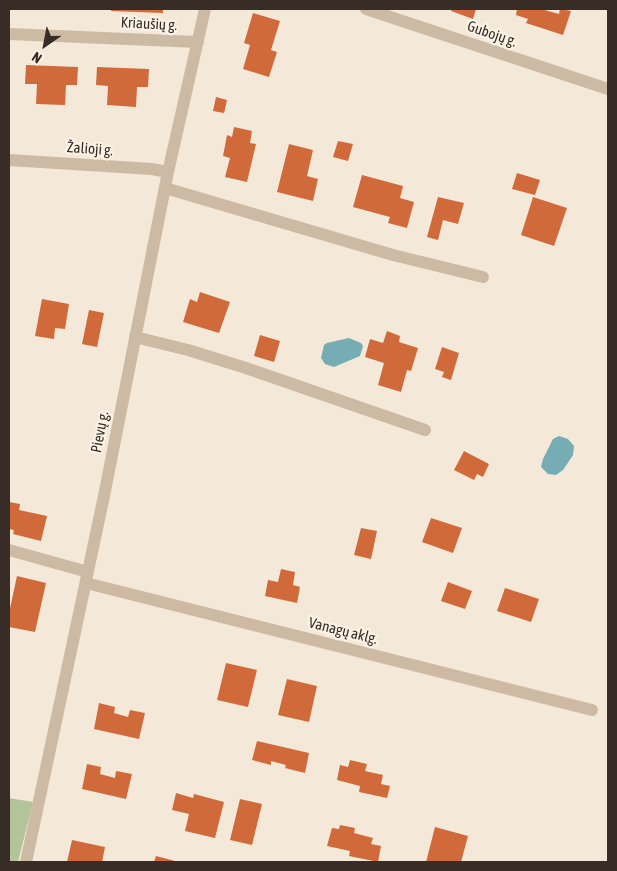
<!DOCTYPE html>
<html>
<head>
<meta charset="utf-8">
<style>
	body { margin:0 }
	#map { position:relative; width:617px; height:871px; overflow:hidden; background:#f4e9d9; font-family:"Asap Condensed",sans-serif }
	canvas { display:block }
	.frame { position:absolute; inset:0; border:10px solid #372d26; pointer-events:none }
	.north { position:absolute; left:20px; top:20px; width:50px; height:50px; -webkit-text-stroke:4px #fbf3e6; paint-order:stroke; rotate:213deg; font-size:14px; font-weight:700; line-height:20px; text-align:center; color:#372d26 }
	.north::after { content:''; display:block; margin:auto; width:18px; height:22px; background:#372d26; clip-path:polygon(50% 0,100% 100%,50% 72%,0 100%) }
</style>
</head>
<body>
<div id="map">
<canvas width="617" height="871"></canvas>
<div class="frame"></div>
<div class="north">N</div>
</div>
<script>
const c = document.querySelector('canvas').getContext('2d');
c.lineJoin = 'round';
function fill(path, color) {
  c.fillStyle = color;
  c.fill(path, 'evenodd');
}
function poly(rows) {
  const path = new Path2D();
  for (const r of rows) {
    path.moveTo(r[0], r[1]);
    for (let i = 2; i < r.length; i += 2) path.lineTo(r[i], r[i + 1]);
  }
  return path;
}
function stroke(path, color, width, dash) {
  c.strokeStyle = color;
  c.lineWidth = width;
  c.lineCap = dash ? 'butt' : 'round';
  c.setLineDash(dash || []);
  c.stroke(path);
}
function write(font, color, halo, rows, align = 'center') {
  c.font = font + ' "Asap Condensed",sans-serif';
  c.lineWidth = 4.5;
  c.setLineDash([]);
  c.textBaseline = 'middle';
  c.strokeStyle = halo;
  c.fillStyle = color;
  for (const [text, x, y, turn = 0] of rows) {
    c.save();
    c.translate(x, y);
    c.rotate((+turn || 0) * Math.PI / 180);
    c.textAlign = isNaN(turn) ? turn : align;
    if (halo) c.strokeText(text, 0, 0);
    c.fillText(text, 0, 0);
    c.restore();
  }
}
const green = poly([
	[9,798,33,802,18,862,9,862]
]);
const water = poly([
	[349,338,361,343,363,346,360,356,334,367,325,364,321,358,324,345,327,343],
	[559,436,568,439,574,446,573,455,563,470,556,475,548,474,541,467,543,459,553,439]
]);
const building = poly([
	[111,9,163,9,163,13,111,11],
	[452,9,476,9,473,19,451,11],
	[517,9,541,9,559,14,560,9,571,11,563,35,526,23,528,19,516,15],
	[253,13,280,21,271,50,277,52,269,77,243,69,250,45,244,43],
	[26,65,78,67,77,85,66,85,65,105,36,104,37,84,25,84],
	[97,67,149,69,148,87,137,87,136,107,107,105,108,86,96,85],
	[216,97,227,100,224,113,213,111],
	[234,127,252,131,250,143,256,144,247,182,225,177,230,158,223,156,227,135,232,137],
	[338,141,353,144,348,161,333,157],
	[289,144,313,150,307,176,318,179,313,201,277,192],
	[517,173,540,180,535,195,512,189],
	[362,175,403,186,400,198,414,202,407,228,388,223,390,217,353,207],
	[438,197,464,203,458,224,443,220,438,240,427,237],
	[533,197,567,208,554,246,521,235],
	[200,292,230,302,219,333,183,322,190,299,197,302],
	[42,299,69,304,65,329,55,328,54,339,35,336],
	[89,310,104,313,97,347,82,344],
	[387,331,400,336,399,342,418,348,411,371,407,370,401,392,378,385,384,363,365,357,370,339,383,343],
	[260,335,280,341,274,362,254,356],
	[442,347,459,353,451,380,442,377,444,372,435,369],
	[464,451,489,464,483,477,477,474,474,480,454,470],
	[9,502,20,504,19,510,47,516,41,541,13,534,14,530,9,529],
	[431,518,462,528,453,553,422,542],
	[361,528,377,531,371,559,354,555],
	[281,569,295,572,293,585,300,587,297,603,265,596,268,580,278,582],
	[17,576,46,583,35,632,9,627,9,613],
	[448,582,472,591,465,609,441,601],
	[505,588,539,599,531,622,497,611],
	[226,663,257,670,248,707,217,700],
	[287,679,317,686,309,722,278,715],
	[99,703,115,707,114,713,128,717,130,710,145,713,139,739,94,729],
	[257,741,309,753,305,773,285,768,286,765,271,761,271,765,252,760],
	[350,760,367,764,365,771,383,775,381,784,390,786,387,798,359,792,360,786,337,780,340,765,348,767],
	[87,764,101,767,100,774,115,778,116,771,132,774,126,799,82,789],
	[176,793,193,798,194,794,224,802,215,838,185,831,189,814,172,810],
	[240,799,262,804,252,845,230,840],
	[340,825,355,828,354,833,373,838,371,844,381,846,378,862,349,856,350,851,327,846,332,828,339,829],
	[435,827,468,836,461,862,426,862],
	[72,840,105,847,102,862,67,862],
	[156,856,179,862,154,862]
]);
const minor = poly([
	[366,9,608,89],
	[9,34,198,42],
	[9,160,152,169,168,172],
	[165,188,393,255,483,277],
	[135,337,188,350,246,368,425,430],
	[9,550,88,572],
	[86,583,592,710],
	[26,862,104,496,168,172,205,9]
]);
const streetNames = [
	["Kriaušių g.",149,24,3],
	["Gubojų g.",492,34,19],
	["Žalioji g.",90,149,4],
	["Pievų g.",100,432,-79],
	["Vanagų aklg.",343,631,14]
];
fill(green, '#b2c498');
fill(water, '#76acb3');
fill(building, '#d06a3b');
stroke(minor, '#cdbaa4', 12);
write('15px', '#372d26', '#fbf3e6', streetNames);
</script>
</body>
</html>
